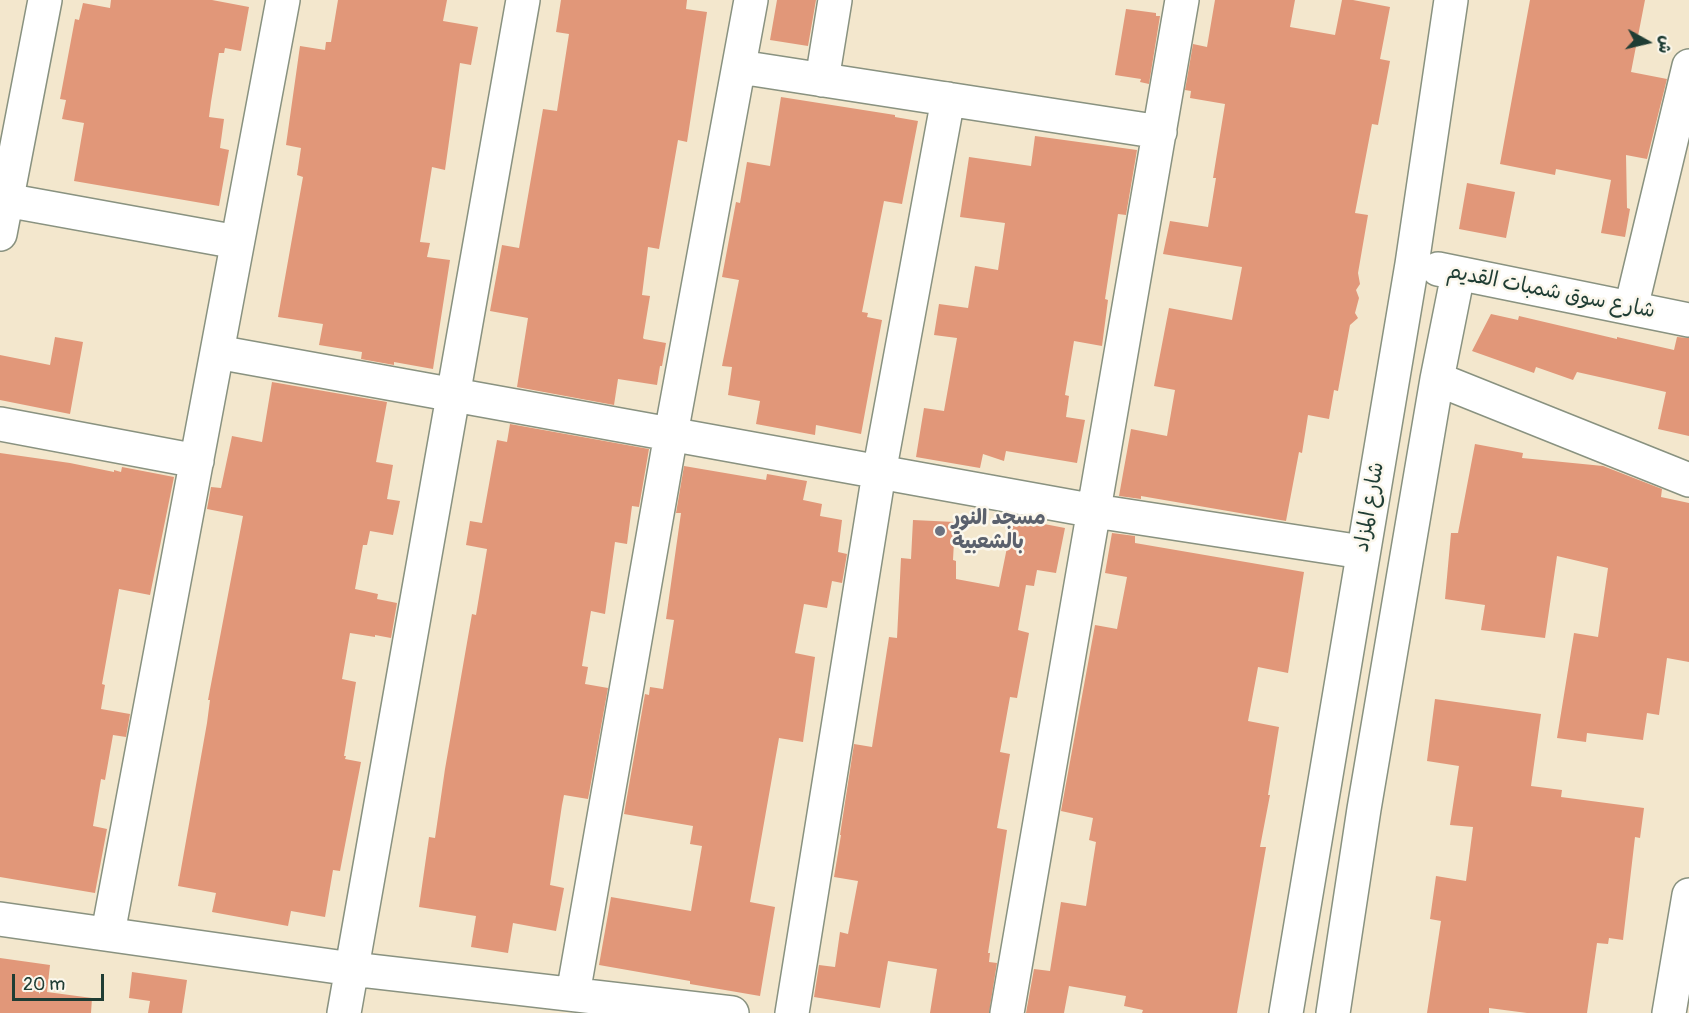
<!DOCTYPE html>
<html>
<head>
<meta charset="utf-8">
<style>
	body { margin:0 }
	#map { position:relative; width:1689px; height:1013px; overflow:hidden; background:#f3e7cd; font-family:Pangolin,"Playpen Sans Arabic",sans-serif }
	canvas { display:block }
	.north { position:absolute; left:1617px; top:12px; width:60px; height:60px; -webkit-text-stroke:4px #fbf7ec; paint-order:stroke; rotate:98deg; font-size:16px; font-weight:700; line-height:24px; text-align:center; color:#1f3d34 }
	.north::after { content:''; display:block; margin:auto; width:21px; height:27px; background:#1f3d34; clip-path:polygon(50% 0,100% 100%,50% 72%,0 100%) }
	.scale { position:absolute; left:12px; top:974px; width:92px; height:27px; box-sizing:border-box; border:3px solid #1f3d34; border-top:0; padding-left:8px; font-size:18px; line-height:21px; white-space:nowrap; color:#1f3d34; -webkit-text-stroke:4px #fbf7ec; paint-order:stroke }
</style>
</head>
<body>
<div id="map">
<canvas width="1689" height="1013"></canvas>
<div class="north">ش</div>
<div class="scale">20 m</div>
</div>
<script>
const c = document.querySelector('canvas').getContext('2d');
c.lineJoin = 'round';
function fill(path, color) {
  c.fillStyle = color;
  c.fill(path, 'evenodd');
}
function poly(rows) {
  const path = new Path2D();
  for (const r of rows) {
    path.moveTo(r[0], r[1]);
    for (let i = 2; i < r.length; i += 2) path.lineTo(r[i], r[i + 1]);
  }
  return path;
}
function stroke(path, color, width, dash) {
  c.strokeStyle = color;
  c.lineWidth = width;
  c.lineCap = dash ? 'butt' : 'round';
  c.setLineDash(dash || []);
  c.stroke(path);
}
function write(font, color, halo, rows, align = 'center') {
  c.font = font + ' Pangolin,"Playpen Sans Arabic",sans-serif';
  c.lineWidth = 5;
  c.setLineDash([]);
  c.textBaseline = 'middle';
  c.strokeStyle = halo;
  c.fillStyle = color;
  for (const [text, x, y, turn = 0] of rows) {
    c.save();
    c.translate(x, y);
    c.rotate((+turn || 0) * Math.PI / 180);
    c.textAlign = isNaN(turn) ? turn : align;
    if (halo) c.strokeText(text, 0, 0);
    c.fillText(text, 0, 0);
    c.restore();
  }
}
const building = poly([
	[111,0,212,0,249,7,241,51,225,48,224,53,219,53,211,102,209,117,224,119,220,148,229,150,219,206,74,181,84,123,62,119,66,100,60,99,75,19,79,20,83,3,110,8],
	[338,0,447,0,443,21,478,27,471,65,460,63,445,170,432,167,420,242,430,243,427,257,450,260,433,369,394,362,394,365,361,359,362,352,319,345,323,324,278,317,303,177,297,175,301,148,286,145,300,46,325,50,326,42,331,42],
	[561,0,687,0,686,9,707,12,687,142,678,140,659,249,648,247,642,295,650,296,643,338,644,339,666,343,662,366,660,366,657,385,618,379,614,405,517,387,528,318,490,311,502,245,519,248,543,109,557,111,569,34,556,32],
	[777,0,816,0,808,46,770,40],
	[1215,0,1295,0,1290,27,1335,35,1342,0,1353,0,1390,7,1380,59,1390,61,1378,125,1372,124,1355,213,1368,215,1358,273,1360,284,1356,290,1359,298,1355,313,1358,318,1350,325,1338,391,1334,390,1329,419,1308,415,1302,453,1299,452,1286,521,1141,496,1141,499,1119,496,1131,429,1167,436,1175,390,1154,386,1169,308,1232,320,1242,267,1163,254,1170,221,1208,227,1216,178,1213,178,1225,104,1190,98,1191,91,1185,90,1193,44,1207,47],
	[1530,0,1645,0,1631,72,1667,79,1647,159,1626,155,1627,208,1630,209,1625,237,1601,233,1611,180,1556,169,1555,175,1500,164],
	[1126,9,1156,13,1156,16,1160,16,1149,84,1140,82,1141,79,1115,75],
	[781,97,895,115,895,117,918,121,902,204,884,201,862,312,868,313,867,317,882,320,861,434,816,425,815,435,756,424,760,401,728,395,732,367,722,366,739,280,722,277,736,202,740,203,747,162,770,166],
	[1035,136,1137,150,1126,215,1118,214,1105,299,1108,300,1102,346,1074,341,1065,395,1069,396,1066,417,1085,420,1077,463,1006,451,1004,461,983,454,980,468,916,457,924,408,944,411,957,338,934,335,939,304,968,308,975,266,998,270,1005,223,960,217,969,157,1031,166],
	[1467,183,1515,192,1506,238,1459,229],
	[1491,314,1518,320,1519,316,1617,339,1617,337,1674,350,1677,337,1689,338,1689,436,1658,429,1666,392,1577,372,1573,380,1536,367,1534,373,1472,351],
	[55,337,83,342,70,414,0,400,0,355,50,365],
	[272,382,387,402,376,462,393,465,387,499,400,501,393,535,370,531,367,545,363,545,355,589,378,594,377,599,397,603,391,638,375,635,375,637,350,633,342,679,356,682,344,756,346,756,345,759,361,762,340,871,333,870,325,917,291,911,288,926,212,912,216,893,178,886,207,723,210,700,208,700,243,516,207,509,211,487,221,488,232,436,262,442],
	[510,424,649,449,639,507,632,506,627,544,615,542,605,614,591,611,582,666,588,667,585,684,608,688,588,799,564,795,562,805,550,885,564,888,556,931,513,923,508,953,471,947,476,916,419,907,429,837,435,838,445,769,472,614,476,615,487,549,466,545,470,521,482,523,497,440,507,442],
	[1475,444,1523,453,1522,458,1603,466,1662,489,1661,497,1689,503,1689,662,1667,658,1659,715,1647,713,1643,740,1587,733,1586,742,1557,738,1574,633,1598,637,1608,568,1557,556,1545,638,1481,630,1485,605,1445,599,1451,533,1458,533],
	[0,453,70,463,114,472,114,470,121,472,122,467,174,477,150,595,119,589,102,684,105,685,101,709,130,714,126,737,113,735,105,780,101,779,93,826,107,829,95,893,0,877],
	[684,466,766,480,767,474,807,481,803,500,822,504,820,516,842,520,838,552,847,554,842,583,832,581,827,608,804,604,795,653,815,657,803,742,779,738,750,902,775,907,760,996,690,984,690,981,599,965,611,897,691,911,702,846,690,844,693,826,624,814,645,694,649,695,650,687,663,689,674,620,666,619,681,513,676,513],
	[1013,518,1065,528,1056,573,1037,570,1034,586,1026,585,1018,630,1029,633,1017,698,1010,697,1000,752,1010,754,997,828,1007,830,988,953,990,953,989,962,997,963,989,1013,930,1013,937,969,888,961,880,1008,814,997,819,965,835,967,840,932,848,934,858,881,834,877,841,835,840,835,854,744,872,747,889,637,897,638,901,558,911,559,913,520,955,522,953,560,956,561,956,579,999,587],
	[1112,533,1135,536,1135,543,1304,572,1288,673,1258,667,1248,721,1279,727,1268,795,1270,795,1260,847,1266,847,1237,1013,1142,1013,1143,1010,1124,1006,1126,996,1069,986,1064,1013,1026,1013,1034,969,1050,971,1061,902,1086,906,1096,842,1089,840,1093,818,1061,811,1095,625,1117,629,1127,577,1105,573],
	[1435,699,1541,714,1531,786,1562,790,1561,797,1644,808,1640,838,1635,837,1623,940,1609,938,1608,944,1597,943,1587,1013,1527,1013,1489,1008,1489,1013,1427,1013,1441,921,1430,919,1436,876,1466,881,1473,827,1450,825,1459,766,1427,761],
	[0,958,50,965,47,992,92,998,91,1013,0,1013],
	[132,972,187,980,182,1013,148,1013,150,1001,129,998]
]);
const minor = poly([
	[740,67,1160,132],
	[822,80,835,0],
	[0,199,237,242],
	[0,234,45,0],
	[1438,269,1689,320],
	[1631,308,1689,66],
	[217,352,1095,511,1362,552],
	[1437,379,1689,480],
	[0,424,197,461],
	[0,919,352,969,732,1013],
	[108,933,283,0],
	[573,994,671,434,751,0],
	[344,1013,523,0],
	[792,1013,879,473,948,99],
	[1007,1013,1182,0],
	[1286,1013,1412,264,1451,0],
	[1333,1013,1364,809,1437,379,1458,274],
	[1669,1013,1689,895]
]);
const markers = [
	[940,531,6,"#6b7280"]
];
const streetNames = [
	["شارع سوق شمبات القديم",1551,292,11],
	["شارع المزاد",1370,507,-80]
];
const worshipNames = [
	["مسجد النور",952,519],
	["بالشعبية",952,543]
];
fill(building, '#e19779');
stroke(minor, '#899280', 36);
stroke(minor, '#fff', 33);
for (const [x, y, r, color] of markers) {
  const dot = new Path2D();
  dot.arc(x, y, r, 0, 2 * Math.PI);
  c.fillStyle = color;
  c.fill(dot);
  stroke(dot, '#fbf7ec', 2);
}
write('21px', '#1f3d34', '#fbf7ec', streetNames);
write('bold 21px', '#5b616d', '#fbf7ec', worshipNames, 'left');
</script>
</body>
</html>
